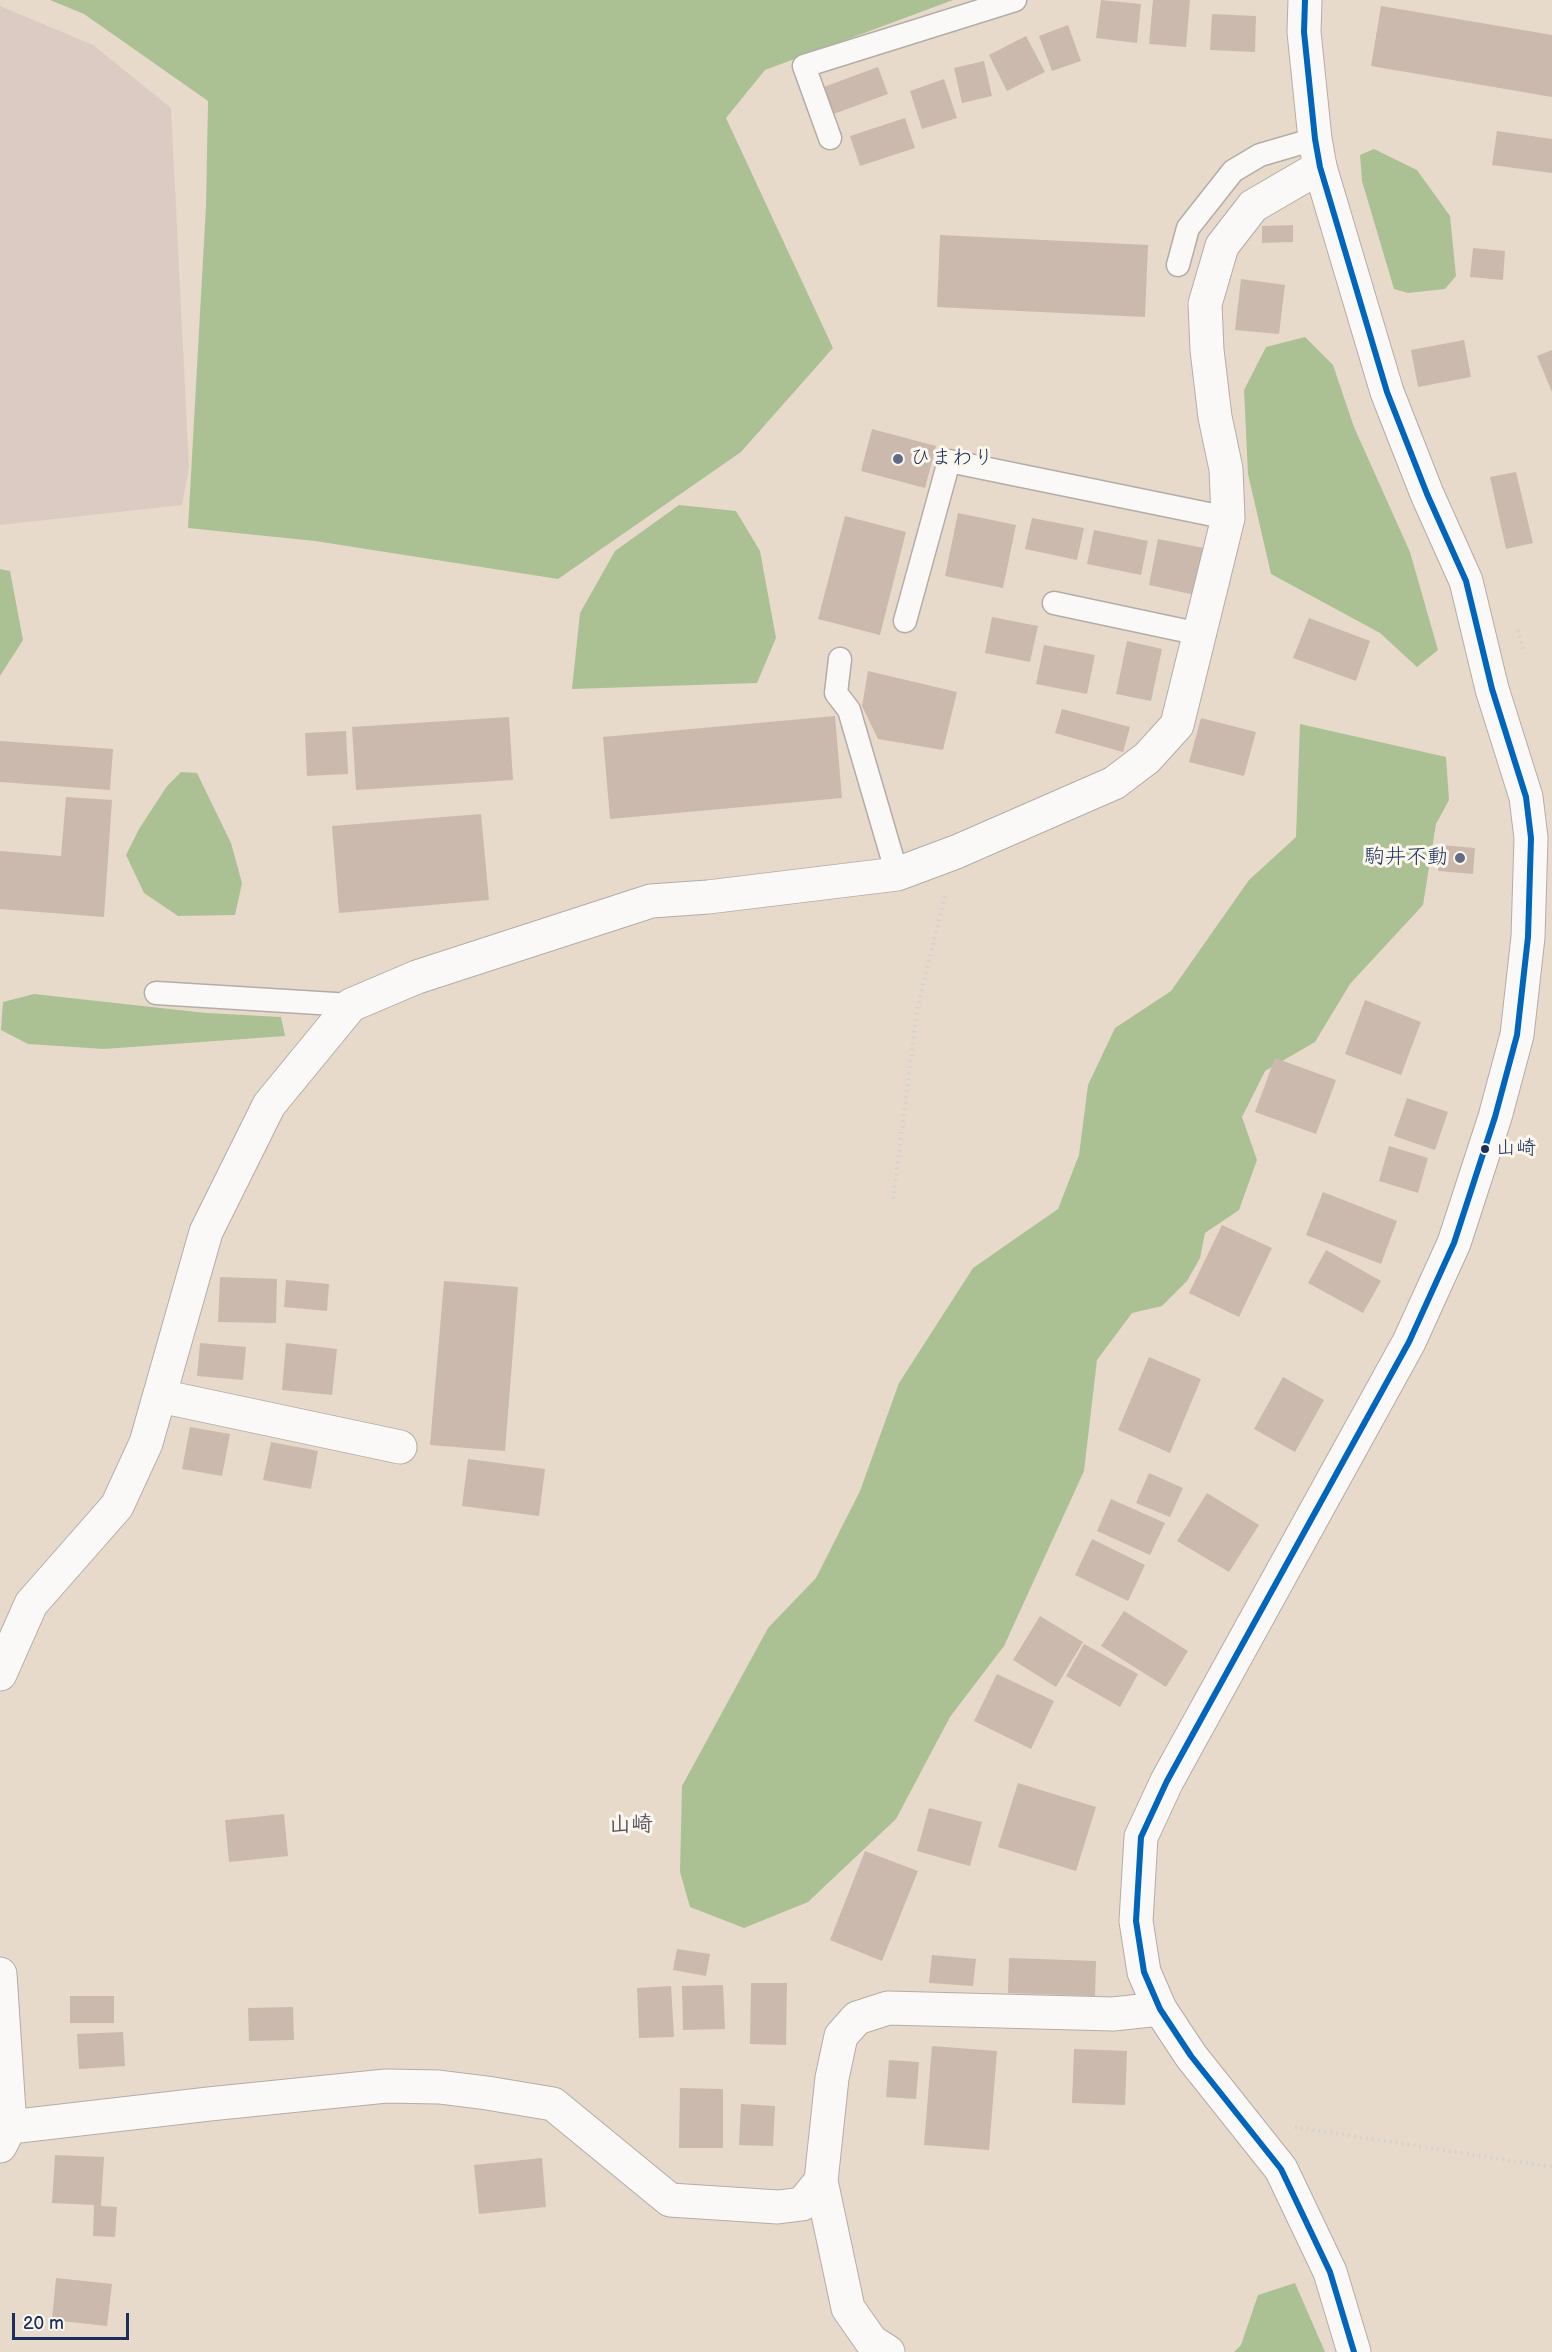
<!DOCTYPE html>
<html>
<head>
<meta charset="utf-8">
<style>
	body { margin:0 }
	#map { position:relative; width:1552px; height:2352px; overflow:hidden; background:#e7dacb; font-family:"Balsamiq Sans",sans-serif }
	canvas { display:block }
	.scale { position:absolute; left:12px; top:2313px; width:117px; height:27px; box-sizing:border-box; border:3px solid #1b2f5e; border-top:0; padding-left:8px; font-size:18px; line-height:21px; white-space:nowrap; color:#1b2f5e; -webkit-text-stroke:4px #fbf7ec; paint-order:stroke }
</style>
</head>
<body>
<div id="map">
<canvas width="1552" height="2352"></canvas>
<div class="scale">20 m</div>
</div>
<script>
const c = document.querySelector('canvas').getContext('2d');
c.lineJoin = 'round';
function fill(path, color) {
  c.fillStyle = color;
  c.fill(path, 'evenodd');
}
function poly(rows) {
  const path = new Path2D();
  for (const r of rows) {
    path.moveTo(r[0], r[1]);
    for (let i = 2; i < r.length; i += 2) path.lineTo(r[i], r[i + 1]);
  }
  return path;
}
function stroke(path, color, width, dash) {
  c.strokeStyle = color;
  c.lineWidth = width;
  c.lineCap = dash ? 'butt' : 'round';
  c.setLineDash(dash || []);
  c.stroke(path);
}
function write(font, color, halo, rows, align = 'center') {
  c.font = font + ' "Balsamiq Sans","Klee One",sans-serif';
  c.lineWidth = 6;
  c.setLineDash([]);
  c.textBaseline = 'middle';
  c.strokeStyle = halo;
  c.fillStyle = color;
  for (const [text, x, y, turn = 0] of rows) {
    c.save();
    c.translate(x, y);
    c.rotate((+turn || 0) * Math.PI / 180);
    c.textAlign = isNaN(turn) ? turn : align;
    if (halo) c.strokeText(text, 0, 0);
    c.fillText(text, 0, 0);
    c.restore();
  }
}
const industrial = poly([
	[0,6,93,45,171,108,189,468,182,505,0,525]
]);
const forest = poly([
	[50,0,953,0,765,70,726,118,833,348,741,452,558,579,315,541,188,528,206,206,208,101,84,14],
	[1374,149,1417,170,1450,216,1456,276,1445,289,1408,293,1394,289,1362,181,1360,155],
	[1305,337,1333,365,1354,427,1410,552,1438,650,1417,667,1380,633,1271,574,1248,474,1244,390,1266,347],
	[679,505,736,511,760,551,776,638,757,683,572,689,580,613,615,551],
	[0,569,10,571,23,640,0,676],
	[1300,724,1446,757,1449,800,1436,824,1423,905,1350,984,1315,1042,1265,1071,1242,1117,1257,1160,1239,1210,1205,1233,1200,1258,1187,1281,1162,1306,1132,1313,1097,1360,1084,1471,1004,1646,950,1717,896,1819,808,1902,744,1928,690,1907,680,1872,682,1786,768,1628,816,1578,860,1491,899,1383,973,1268,1058,1209,1079,1155,1088,1085,1115,1028,1171,991,1249,880,1296,837],
	[181,772,197,773,231,843,242,883,235,915,178,916,144,893,126,855,139,829,167,786],
	[34,994,206,1013,281,1017,285,1036,104,1049,28,1044,1,1030,3,1002],
	[1295,2283,1325,2352,1234,2352,1241,2345,1258,2295]
]);
const building = poly([
	[1101,0,1141,4,1137,43,1096,38],
	[1153,0,1190,0,1186,47,1149,44],
	[1381,6,1552,35,1552,97,1371,66],
	[1212,14,1256,16,1255,52,1210,50],
	[1068,25,1081,61,1052,71,1039,36],
	[1026,36,1045,72,1007,91,989,55],
	[984,61,992,96,962,103,954,68],
	[878,67,888,94,831,115,821,88],
	[944,79,957,118,922,129,910,91],
	[905,118,915,148,860,166,850,136],
	[1497,131,1552,139,1552,173,1492,165],
	[1293,225,1293,242,1262,243,1262,226],
	[940,235,1148,245,1145,317,937,307],
	[1473,248,1505,251,1503,280,1470,277],
	[1241,279,1285,285,1279,334,1235,330],
	[1464,340,1471,377,1418,387,1411,350],
	[1552,350,1552,392,1537,356],
	[872,429,936,446,925,488,861,471],
	[1516,472,1533,543,1506,549,1490,477],
	[958,513,1016,525,1003,588,945,576],
	[845,516,906,532,880,635,818,619],
	[1032,518,1084,528,1077,560,1025,549],
	[1094,530,1148,541,1141,575,1087,564],
	[1158,539,1204,548,1195,595,1149,585],
	[992,617,1038,626,1030,662,985,653],
	[1309,618,1370,641,1356,681,1293,658],
	[1127,641,1162,649,1151,701,1116,694],
	[1044,645,1095,655,1087,694,1036,684],
	[868,671,957,692,943,750,878,739,862,706],
	[1062,709,1130,727,1123,752,1055,733],
	[835,716,842,798,610,819,603,737],
	[509,717,513,780,356,790,352,727],
	[1201,718,1256,732,1244,776,1189,762],
	[346,731,348,774,307,776,305,733],
	[0,741,113,749,110,790,0,782],
	[66,797,112,800,104,917,0,909,0,851,61,856],
	[481,814,489,900,339,913,332,826],
	[1440,845,1475,848,1473,874,1438,871],
	[1365,1000,1421,1022,1401,1075,1345,1054],
	[1275,1058,1336,1080,1316,1134,1255,1112],
	[1407,1098,1448,1112,1435,1150,1394,1136],
	[1389,1146,1428,1158,1418,1193,1379,1181],
	[1323,1192,1397,1221,1381,1264,1306,1235],
	[1222,1225,1272,1248,1239,1317,1189,1293],
	[1326,1250,1381,1281,1363,1313,1308,1283],
	[220,1277,277,1279,276,1323,218,1322],
	[286,1280,329,1284,327,1311,284,1307],
	[444,1281,518,1287,505,1451,430,1445],
	[200,1343,246,1347,243,1380,197,1376],
	[286,1343,337,1349,332,1395,282,1390],
	[1149,1357,1201,1379,1170,1453,1118,1430],
	[1283,1377,1324,1400,1295,1452,1254,1429],
	[190,1427,230,1434,222,1476,182,1469],
	[271,1442,318,1451,311,1489,263,1480],
	[468,1459,545,1469,539,1516,462,1506],
	[1149,1473,1183,1488,1170,1517,1136,1503],
	[1207,1493,1259,1525,1229,1572,1177,1541],
	[1111,1499,1165,1523,1150,1555,1097,1531],
	[1092,1539,1145,1565,1128,1601,1075,1575],
	[1124,1611,1188,1651,1166,1687,1101,1646],
	[1040,1616,1083,1642,1056,1687,1013,1660],
	[1084,1644,1138,1674,1120,1707,1066,1676],
	[997,1674,1054,1701,1031,1749,974,1721],
	[1018,1783,1096,1807,1076,1871,998,1847],
	[929,1808,982,1822,970,1866,917,1851],
	[284,1814,288,1856,229,1862,225,1820],
	[865,1851,918,1871,882,1961,830,1940],
	[677,1949,710,1954,706,1976,673,1970],
	[932,1955,976,1959,973,1986,929,1983],
	[1009,1958,1096,1961,1095,1996,1008,1993],
	[751,1983,787,1983,786,2045,750,2044],
	[723,1985,725,2029,683,2030,682,1986],
	[671,1986,674,2037,639,2038,637,1988],
	[70,1996,114,1996,114,2023,70,2023],
	[293,2007,294,2040,249,2041,248,2008],
	[123,2032,125,2066,79,2069,77,2034],
	[932,2046,997,2051,989,2150,924,2145],
	[1074,2049,1127,2051,1125,2105,1072,2103],
	[889,2060,919,2062,916,2099,886,2097],
	[680,2088,723,2089,723,2148,679,2148],
	[741,2104,775,2106,773,2146,739,2145],
	[55,2155,104,2157,101,2206,117,2207,115,2237,93,2236,94,2205,52,2203],
	[542,2158,546,2207,479,2214,474,2165],
	[56,2278,112,2284,107,2326,52,2320]
]);
const path = poly([
	[1518,630,1523,649],
	[893,1199,917,1011,945,896],
	[1295,2127,1552,2167]
]);
const service = poly([
	[830,138,804,66,1015,0],
	[1178,265,1188,228,1233,171,1260,155,1315,139],
	[1054,603,1200,634],
	[905,621,949,461,1228,518],
	[840,659,836,693,849,710,897,874],
	[156,993,351,1005]
]);
const minor = poly([
	[160,1396,400,1447],
	[0,1674,31,1604,117,1506,146,1443,206,1232,269,1105,351,1005,417,977,651,901,708,897,897,874,956,852,1114,783,1147,758,1177,725,1228,518,1226,469,1215,417,1207,350,1205,304,1222,246,1253,206,1320,167],
	[0,1974,10,2127,0,2146],
	[10,2127,209,2104,386,2086,439,2087,487,2093,553,2104,670,2200,778,2207,802,2204,821,2181],
	[888,2352,871,2341,848,2308,821,2181,832,2078,841,2036,857,2018,888,2008,1113,2014,1160,2009]
]);
const tertiary = poly([
	[1305,0,1304,32,1315,139,1320,167,1387,392,1427,494,1466,581,1492,689,1526,797,1531,838,1528,937,1517,1035,1495,1117,1454,1243,1409,1342,1167,1781,1141,1837,1136,1921,1144,1972,1160,2009,1191,2056,1281,2169,1330,2272,1354,2352]
]);
const bus1 = poly([
	[1305,0,1304,32,1315,139,1320,167,1387,392,1427,494,1466,581,1492,689,1526,797,1531,838,1528,937,1517,1035,1495,1117,1454,1243,1409,1342,1167,1781,1141,1837,1136,1921,1144,1972,1160,2009,1191,2056,1281,2169,1330,2272,1354,2352]
]);
const markers = [
	[898,459,6,"#626b84"],
	[1460,858,6,"#626b84"],
	[1485,1149,5,"#1b2f5e"]
];
const busNames = [
	["山崎",1496,1149]
];
const poiNames = [
	["ひまわり",910,459],
	["駒井不動",1448,858,"right"]
];
const neighbourhoodNames = [
	["山崎",631,1825]
];
fill(industrial, '#dbcbc3');
fill(forest, '#acc193');
fill(building, '#cbb9ad');
stroke(service, '#b3ada8', 25);
stroke(minor, '#b3ada8', 35);
stroke(tertiary, '#b3ada8', 35);
stroke(path, '#d3d1d0', 4, [1.5, 4.5]);
stroke(service, '#fbf9f7', 22);
stroke(minor, '#fbf9f7', 33);
stroke(tertiary, '#fbf9f7', 33);
stroke(bus1, '#0065bd', 6);
for (const [x, y, r, color] of markers) {
  const dot = new Path2D();
  dot.arc(x, y, r, 0, 2 * Math.PI);
  c.fillStyle = color;
  c.fill(dot);
  stroke(dot, '#fbf7ec', 2);
}
write('20px', '#1b2f5e', '#fbf7ec', busNames, 'left');
write('21px', '#1b2f5e', '#fbf7ec', poiNames, 'left');
write('bold 22px', '#5b5266', '#fbf7ec', neighbourhoodNames);
</script>
</body>
</html>
